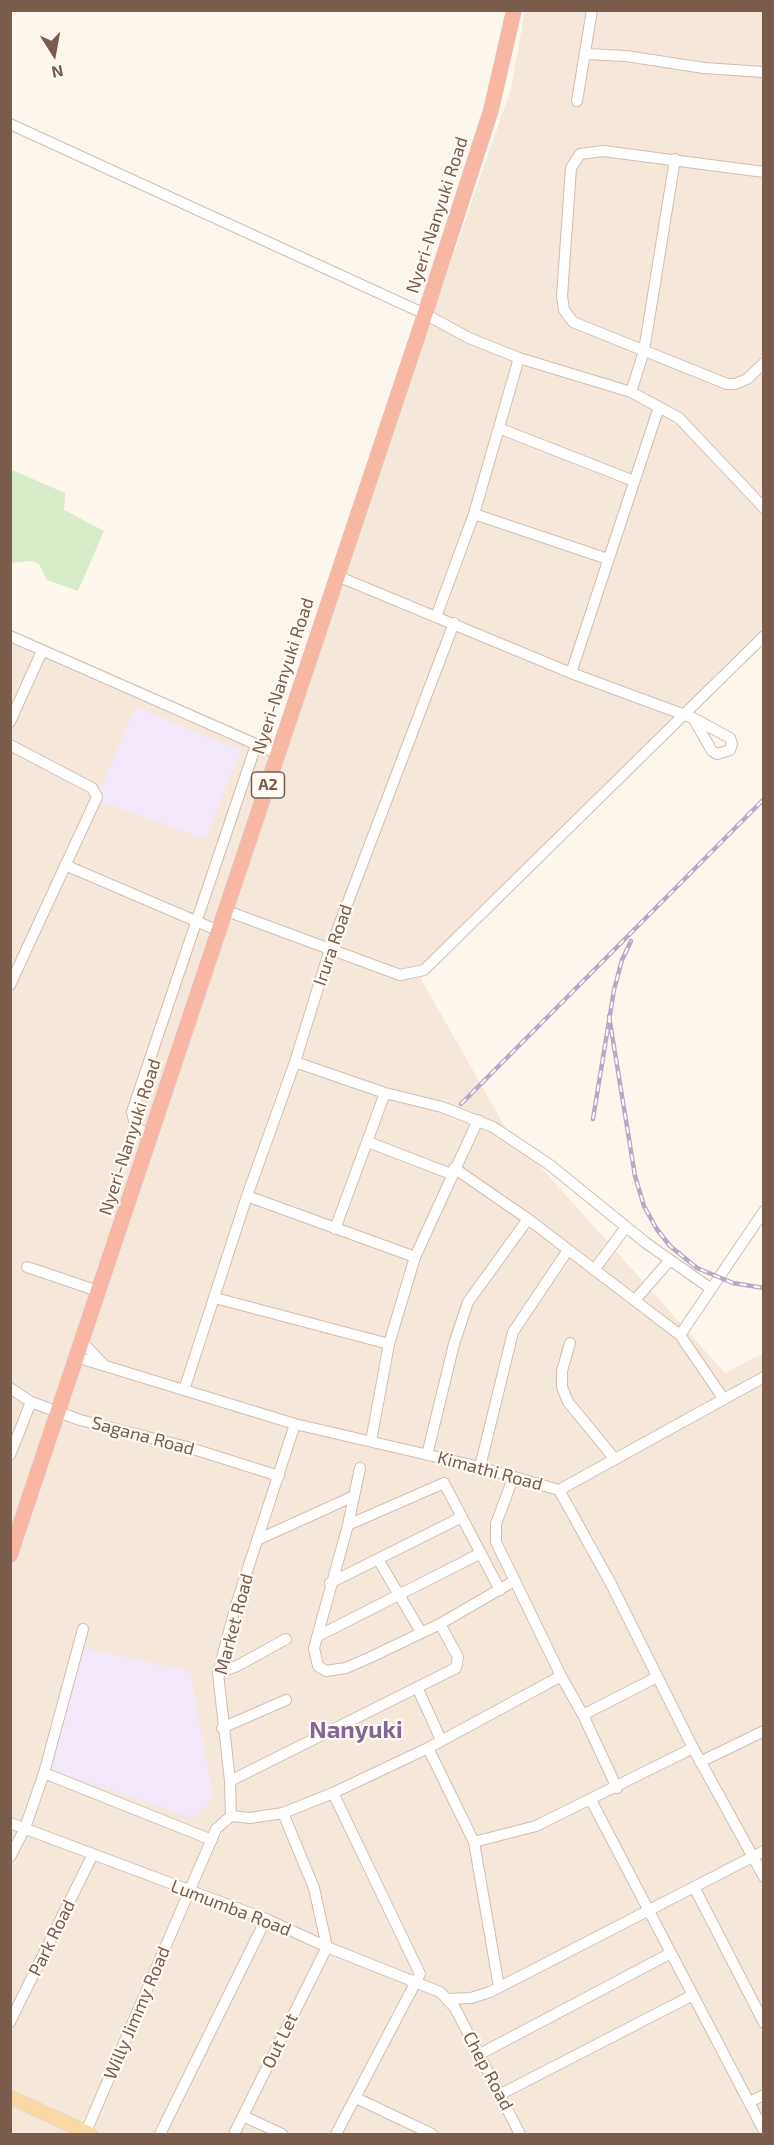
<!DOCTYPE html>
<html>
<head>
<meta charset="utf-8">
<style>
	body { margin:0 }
	#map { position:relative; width:774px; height:2145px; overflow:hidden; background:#fdf6ec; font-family:"Exo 2",sans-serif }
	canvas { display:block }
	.frame { position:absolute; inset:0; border:12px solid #7a5c4d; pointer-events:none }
	.north { position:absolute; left:24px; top:24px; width:60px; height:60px; -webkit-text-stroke:4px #fffaf3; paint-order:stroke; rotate:169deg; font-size:16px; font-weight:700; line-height:24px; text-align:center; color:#7a5c4d }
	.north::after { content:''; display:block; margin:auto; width:21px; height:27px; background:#7a5c4d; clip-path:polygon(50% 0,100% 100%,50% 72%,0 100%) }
</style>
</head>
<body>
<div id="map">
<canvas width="774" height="2145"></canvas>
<div class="frame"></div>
<div class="north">N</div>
</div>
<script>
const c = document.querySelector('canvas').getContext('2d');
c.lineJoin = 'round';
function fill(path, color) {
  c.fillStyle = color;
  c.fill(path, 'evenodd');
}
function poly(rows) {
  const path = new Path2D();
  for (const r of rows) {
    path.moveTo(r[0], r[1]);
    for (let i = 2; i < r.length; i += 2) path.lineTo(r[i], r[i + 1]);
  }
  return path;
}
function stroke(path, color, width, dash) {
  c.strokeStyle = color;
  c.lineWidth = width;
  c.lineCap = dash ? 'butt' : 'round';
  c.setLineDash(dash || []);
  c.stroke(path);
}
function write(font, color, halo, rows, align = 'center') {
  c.font = font + ' "Exo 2",sans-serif';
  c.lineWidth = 4.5;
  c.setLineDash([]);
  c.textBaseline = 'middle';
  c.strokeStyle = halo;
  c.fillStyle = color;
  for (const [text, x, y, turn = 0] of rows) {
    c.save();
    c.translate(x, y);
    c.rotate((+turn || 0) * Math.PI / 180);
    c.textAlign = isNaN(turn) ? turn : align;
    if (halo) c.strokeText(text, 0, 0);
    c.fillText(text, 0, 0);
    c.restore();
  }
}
const residential = poly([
	[525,11,763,11,763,640,698,708,421,979,505,1127,725,1373,763,1353,763,2134,11,2134,10,629,281,748,511,89]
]);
const education = poly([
	[136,707,241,750,205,839,95,800],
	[80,1647,190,1671,213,1796,195,1819,46,1768]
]);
const green = poly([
	[10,469,65,493,64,510,104,531,78,591,47,580,39,564,31,561,11,563]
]);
const minor = poly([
	[586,54,626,56,704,68,764,72],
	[577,101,592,10],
	[10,124,425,314,469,338,519,358,631,392,679,418,764,508],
	[764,172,603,151,580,154,571,168,562,296,564,310,573,322,727,384,735,384,747,379,764,363],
	[631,392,644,351,675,159],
	[501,429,634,481],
	[474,514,608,559],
	[337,576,571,673,693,718,730,738,732,744,730,750,717,754,712,751,693,718],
	[436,617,474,514,519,358],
	[10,636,278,754],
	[571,673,659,407],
	[10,722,42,651],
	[10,745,92,788,97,797,10,985],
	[65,865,219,931],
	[227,911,400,975,424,970,764,636],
	[295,1062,385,1093,335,1229],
	[385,1093,442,1107,493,1127,550,1165,646,1243,710,1288],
	[151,1134,136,1129,132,1112,256,745],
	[368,1142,451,1174],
	[454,1168,528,1219,680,1335,723,1398],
	[247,1196,415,1257],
	[27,1267,98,1291],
	[594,1270,626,1227],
	[215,1298,389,1344],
	[635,1300,670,1260],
	[680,1335,764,1211],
	[82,1342,103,1364],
	[570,1343,562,1371,562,1387,568,1402,614,1458],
	[76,1357,295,1424,480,1467,559,1490,610,1582,693,1748,764,1877],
	[10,1388,31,1402,80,1420,187,1447,279,1476],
	[184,1390,247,1196,295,1062,330,949,454,623],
	[371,1441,389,1344,415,1257,478,1120],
	[10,1455,31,1402],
	[427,1455,454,1344,468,1302,528,1219],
	[480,1467,513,1332,568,1250],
	[360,1468,348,1525,314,1648,318,1666,326,1671,346,1668,371,1657,440,1624,514,1581],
	[513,1478,496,1524,496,1542,561,1676,583,1715,617,1788],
	[559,1490,764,1377],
	[348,1525,444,1483,500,1590],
	[257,1540,354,1496],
	[379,1561,421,1632],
	[330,1583,460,1518],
	[318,1636,481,1553],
	[218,1673,237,1666,286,1639],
	[417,1687,441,1740],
	[583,1715,657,1677],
	[222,1728,286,1700],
	[428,1748,474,1842,499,1987],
	[700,1762,764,1731],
	[44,1773,212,1840],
	[230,1781,456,1668,458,1657,440,1624],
	[333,1793,420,1974,336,2134],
	[591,1800,764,2131],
	[231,1816,250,1818,283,1813,333,1793,428,1748,561,1676],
	[10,1823,266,1919,327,1947,440,1992,455,2008,520,2134],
	[474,1842,536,1826,693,1748],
	[10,1857,25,1828,44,1773,83,1629],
	[694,1887,764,2023],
	[449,1999,471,1998,490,1992,764,1851],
	[10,2022,93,1854],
	[480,2054,671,1953],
	[501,2094,693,1995],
	[356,2098,432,2134],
	[749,2102,764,2095],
	[243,2116,282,2134],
	[85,2134,216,1829,231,1816,230,1781,218,1673,236,1605,295,1424],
	[160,2134,266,1919],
	[234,2134,327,1947,314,1888,283,1813]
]);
const major = poly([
	[10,2097,90,2134]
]);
const highway = poly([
	[10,1555,425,314,491,110,514,10]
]);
const rail = poly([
	[609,1016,635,1176,644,1206,656,1228,670,1246,697,1268,733,1283,764,1288],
	[461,1104,764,799],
	[593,1119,614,990,622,960,631,941]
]);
const shields = [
	[268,785,33]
];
const shieldNames = [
	["A2",268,785]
];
const streetNames = [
	["Nyeri-Nanyuki Road",437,215,-72],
	["Nyeri-Nanyuki Road",283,676,-72],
	["Irura Road",333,945,-71],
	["Nyeri-Nanyuki Road",130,1137,-72],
	["Sagana Road",143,1436,15],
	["Kimathi Road",490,1471,15],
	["Market Road",234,1624,-75],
	["Lumumba Road",231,1908,21],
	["Park Road",52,1938,-64],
	["Willy Jimmy Road",137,2013,-67],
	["Out Let",280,2041,-64],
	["Chep Road",488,2071,62]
];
const districtNames = [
	["Nanyuki",356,1730]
];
fill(residential, '#f5e8da');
fill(education, '#f3e8fa');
fill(green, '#d8ecc9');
stroke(minor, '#d1beb0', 12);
stroke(major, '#dad1cd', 15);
stroke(highway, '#dad1cd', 16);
stroke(minor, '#fff', 10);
stroke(major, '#fbd9a5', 14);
stroke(highway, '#f7b7a3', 15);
stroke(rail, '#b9a8c9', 4.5);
stroke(rail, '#fffaf3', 2, [7]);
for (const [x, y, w] of shields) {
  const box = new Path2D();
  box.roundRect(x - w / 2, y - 13, w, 26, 4.5);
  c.fillStyle = '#fffaf3';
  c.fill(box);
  stroke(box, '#7a5c4d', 1.5);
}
write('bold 16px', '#7a5c4d', null, shieldNames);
write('18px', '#7a5c4d', '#fffaf3', streetNames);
write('bold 24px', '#846695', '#fffaf3', districtNames);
</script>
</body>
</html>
